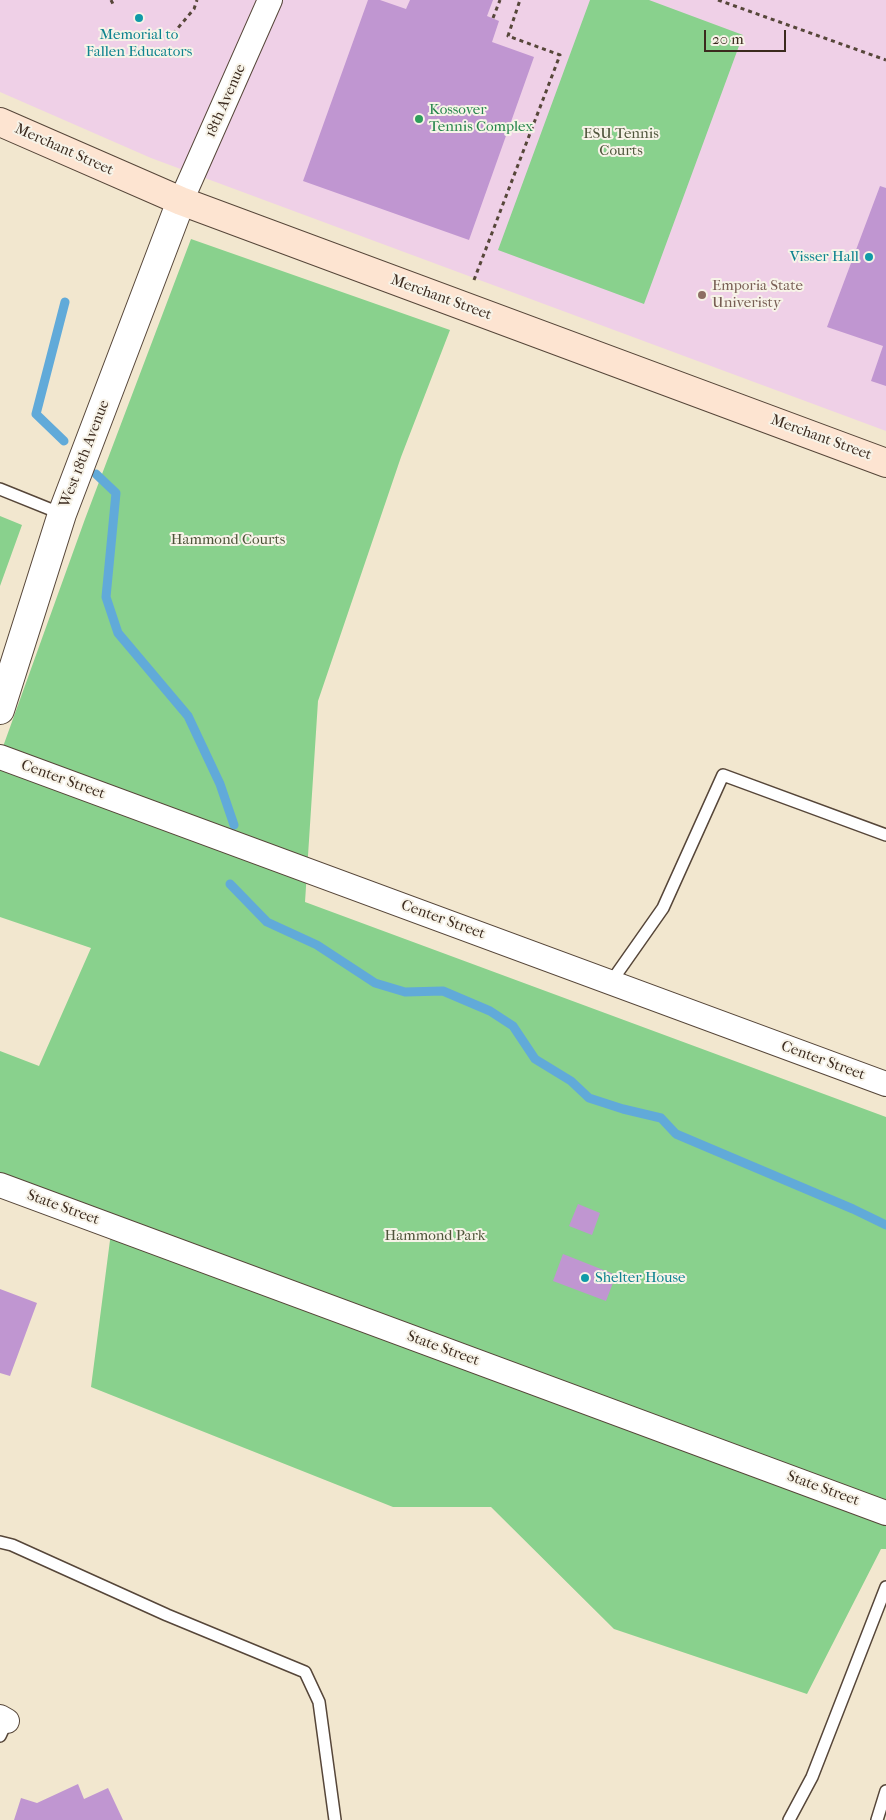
<!DOCTYPE html>
<html>
<head>
<meta charset="utf-8">
<style>
	body { margin:0 }
	#map { position:relative; width:886px; height:1820px; overflow:hidden; background:#f2e7cf; font-family:"IM FELL French Canon",serif }
	canvas { display:block }
	.scale { position:absolute; left:704px; top:30px; width:82px; height:22px; box-sizing:border-box; border:2px solid #3b2a1e; border-top:0; padding-left:6px; font-size:15px; line-height:18px; white-space:nowrap; color:#3b2a1e; -webkit-text-stroke:4px #f7f3e8; paint-order:stroke }
</style>
</head>
<body>
<div id="map">
<canvas width="886" height="1820"></canvas>
<div class="scale">20 m</div>
</div>
<script>
const c = document.querySelector('canvas').getContext('2d');
c.lineJoin = 'round';
function fill(path, color) {
  c.fillStyle = color;
  c.fill(path, 'evenodd');
}
function poly(rows) {
  const path = new Path2D();
  for (const r of rows) {
    path.moveTo(r[0], r[1]);
    for (let i = 2; i < r.length; i += 2) path.lineTo(r[i], r[i + 1]);
  }
  return path;
}
function stroke(path, color, width, dash) {
  c.strokeStyle = color;
  c.lineWidth = width;
  c.lineCap = dash ? 'butt' : 'round';
  c.setLineDash(dash || []);
  c.stroke(path);
}
function write(font, color, halo, rows, align = 'center') {
  c.font = font + ' "IM FELL French Canon",serif';
  c.lineWidth = 4;
  c.setLineDash([]);
  c.textBaseline = 'middle';
  c.strokeStyle = halo;
  c.fillStyle = color;
  for (const [text, x, y, turn = 0] of rows) {
    c.save();
    c.translate(x, y);
    c.rotate((+turn || 0) * Math.PI / 180);
    c.textAlign = isNaN(turn) ? turn : align;
    if (halo) c.strokeText(text, 0, 0);
    c.fillText(text, 0, 0);
    c.restore();
  }
}
const built = poly([
	[0,0,886,0,886,431,151,158,0,92]
]);
const green = poly([
	[590,0,649,0,743,35,644,304,498,250],
	[191,239,450,330,401,457,318,701,305,902,886,1117,886,1549,881,1549,807,1694,614,1629,491,1507,393,1507,91,1387,113,1217,0,1174,0,1051,39,1066,91,948,0,917,0,755,85,519],
	[0,516,22,525,0,586]
]);
const stream = poly([
	[64,441,36,414,65,302],
	[96,474,116,493,106,597,118,633,188,716,220,784,234,825],
	[230,884,267,922,317,945,375,983,405,992,443,991,490,1011,513,1026,535,1059,571,1081,589,1098,623,1109,661,1118,676,1134,853,1209,886,1225]
]);
const building = poly([
	[368,0,380,0,406,9,410,0,493,0,487,16,499,21,492,42,534,57,469,240,303,181],
	[880,186,886,188,886,386,871,381,883,346,827,327],
	[578,1204,600,1213,592,1235,569,1226],
	[563,1254,616,1275,606,1301,553,1281],
	[0,1289,37,1303,10,1376,0,1373],
	[78,1784,84,1799,108,1788,123,1820,14,1820,21,1798,37,1803]
]);
const path = poly([
	[111,0,113,4],
	[718,0,886,60],
	[493,18,500,0],
	[158,38,172,35,194,9,197,0],
	[474,280,560,55,508,36,520,0]
]);
const service = poly([
	[0,489,62,514],
	[611,982,663,908,723,775,886,835],
	[0,1542,12,1545,167,1615,305,1672,319,1702,335,1820],
	[0,1736,7,1721],
	[789,1820,812,1777,886,1587],
	[877,1820,886,1791]
]);
const minor = poly([
	[181,201,270,0],
	[0,757,886,1084],
	[0,1185,886,1513],
	[0,1717,7,1721]
]);
const tertiary = poly([
	[0,710,62,514,181,201]
]);
const secondary = poly([
	[0,122,181,201,886,463]
]);
const markers = [
	[139,18,5,"#0f9aa8"],
	[419,119,5,"#2e9e5b"],
	[869,257,5,"#0f9aa8"],
	[702,295,5,"#8d6e63"],
	[585,1278,5,"#0f9aa8"]
];
const cultureNames = [
	["Memorial to",139,35],
	["Fallen Educators",139,52],
	["Visser Hall",859,257,"right"],
	["Shelter House",595,1278,"left"]
];
const streetNames = [
	["18th Avenue",226,101,-66],
	["Merchant Street",64,150,24],
	["Merchant Street",441,298,20],
	["Merchant Street",821,438,20],
	["West 18th Avenue",85,454,-69],
	["Center Street",63,780,20],
	["Center Street",443,920,20],
	["Center Street",823,1061,20],
	["State Street",63,1208,20],
	["State Street",443,1349,20],
	["State Street",823,1489,20]
];
const leisureNames = [
	["Kossover",429,110],
	["Tennis Complex",429,127]
];
const parkNames = [
	["ESU Tennis",621,134],
	["Courts",621,151],
	["Hammond Courts",228,540],
	["Hammond Park",435,1236]
];
const educationNames = [
	["Emporia State",712,286],
	["Univeristy",712,303]
];
fill(built, '#efd0e7');
fill(green, '#89d18d');
stroke(stream, '#61aad9', 9);
fill(building, '#c096d1');
stroke(service, '#564639', 14);
stroke(minor, '#564639', 26);
stroke(tertiary, '#564639', 30);
stroke(secondary, '#564639', 30);
stroke(path, '#564639', 3, [4, 4]);
stroke(service, '#fff', 11);
stroke(minor, '#fff', 24);
stroke(tertiary, '#fff', 28);
stroke(secondary, '#fde4d1', 28);
for (const [x, y, r, color] of markers) {
  const dot = new Path2D();
  dot.arc(x, y, r, 0, 2 * Math.PI);
  c.fillStyle = color;
  c.fill(dot);
  stroke(dot, '#f7f3e8', 2);
}
write('15px', '#0d838f', '#f7f3e8', cultureNames);
write('15px', '#3b2a1e', '#f7f3e8', streetNames);
write('15px', '#27864d', '#f7f3e8', leisureNames, 'left');
write('15px', '#4e543a', '#f7f3e8', parkNames);
write('15px', '#785e54', '#f7f3e8', educationNames, 'left');
</script>
</body>
</html>
